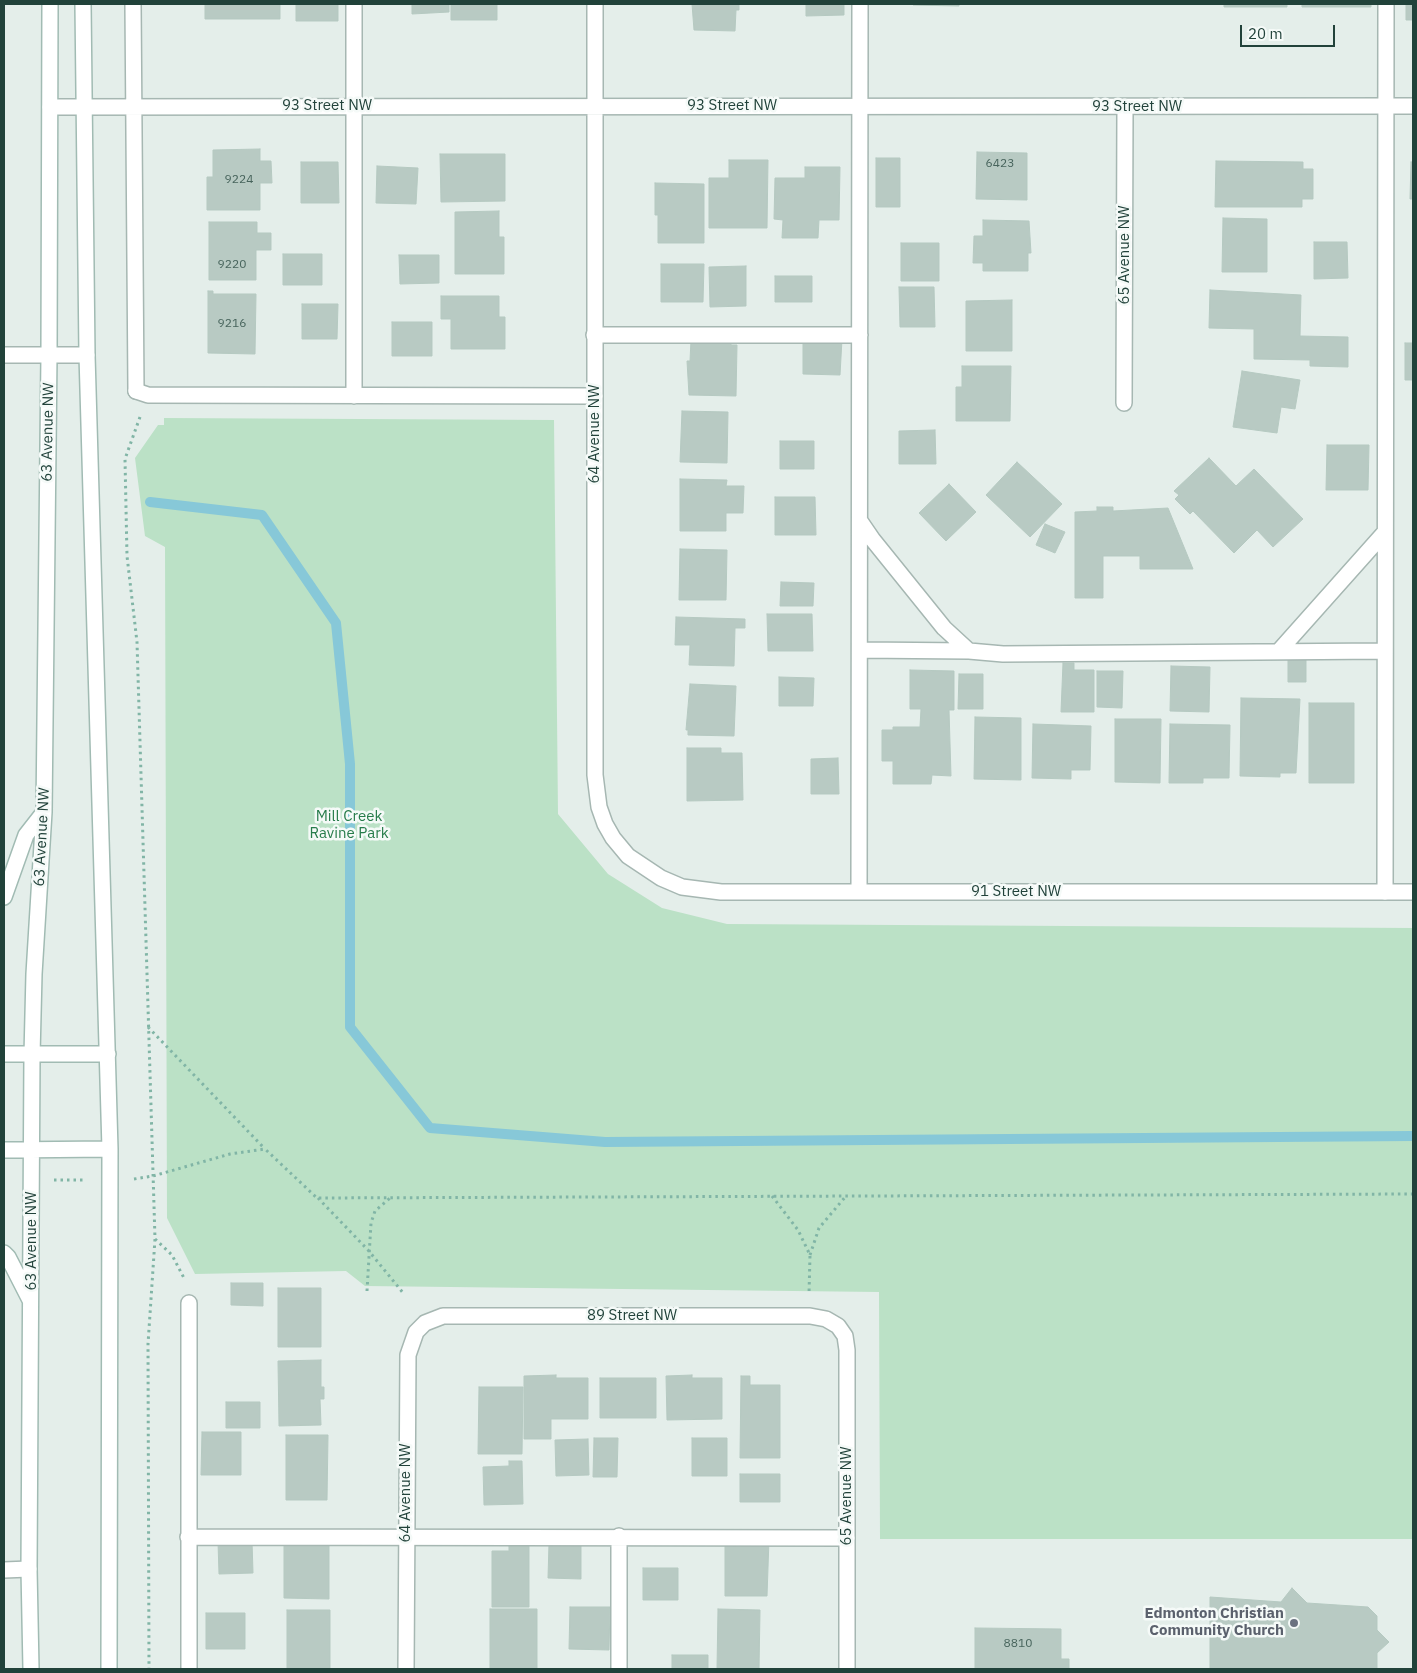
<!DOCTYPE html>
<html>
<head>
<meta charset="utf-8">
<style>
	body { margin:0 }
	#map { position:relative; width:1417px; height:1673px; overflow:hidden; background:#e4eeea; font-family:"IBM Plex Sans",sans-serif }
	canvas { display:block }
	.frame { position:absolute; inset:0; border:5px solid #21423a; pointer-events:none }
	.scale { position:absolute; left:1240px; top:25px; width:95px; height:22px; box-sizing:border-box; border:2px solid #21423a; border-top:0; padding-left:6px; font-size:15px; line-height:18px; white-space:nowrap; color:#21423a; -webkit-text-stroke:4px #f5faf8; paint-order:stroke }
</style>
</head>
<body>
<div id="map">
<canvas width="1417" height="1673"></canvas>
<div class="frame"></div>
<div class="scale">20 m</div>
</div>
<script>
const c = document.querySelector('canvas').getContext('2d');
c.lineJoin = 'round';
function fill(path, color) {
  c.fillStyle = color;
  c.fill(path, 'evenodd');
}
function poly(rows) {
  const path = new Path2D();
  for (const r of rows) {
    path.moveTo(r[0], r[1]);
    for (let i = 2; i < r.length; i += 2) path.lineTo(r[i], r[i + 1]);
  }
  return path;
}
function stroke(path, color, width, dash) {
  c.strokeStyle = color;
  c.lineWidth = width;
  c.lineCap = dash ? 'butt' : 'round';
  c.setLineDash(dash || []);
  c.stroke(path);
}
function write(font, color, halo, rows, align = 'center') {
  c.font = font + ' "IBM Plex Sans",sans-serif';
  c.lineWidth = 5;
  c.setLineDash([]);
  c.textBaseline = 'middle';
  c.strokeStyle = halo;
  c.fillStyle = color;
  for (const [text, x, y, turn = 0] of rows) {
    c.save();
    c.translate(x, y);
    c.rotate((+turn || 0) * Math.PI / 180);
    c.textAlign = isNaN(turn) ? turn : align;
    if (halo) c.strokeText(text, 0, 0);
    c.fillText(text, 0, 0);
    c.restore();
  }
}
const green = poly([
	[164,418,554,420,558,814,608,874,662,908,727,924,1413,928,1413,1539,880,1539,879,1292,365,1286,346,1271,195,1274,167,1218,165,547,145,536,135,458,158,425,164,425]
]);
const stream = poly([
	[150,502,262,515,336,623,350,764,350,1027,430,1128,605,1142,1413,1136]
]);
const building = poly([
	[205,4,280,4,280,19,205,19,205,4],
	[296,4,338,4,338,21,296,21,296,4],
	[412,4,449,4,449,12,412,14,412,4],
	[451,4,497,4,497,20,451,20,451,4],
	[692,4,739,4,739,10,736,10,735,31,694,30,692,4],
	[806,4,844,4,844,15,806,16,806,4],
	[913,4,959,4,959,6,913,5,913,4],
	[1224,4,1287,4,1287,7,1224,7,1224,4],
	[1302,4,1371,4,1371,7,1302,7,1302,4],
	[1406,4,1413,4,1413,20,1406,20,1406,4],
	[260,149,260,161,271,161,272,183,260,183,260,210,207,210,207,177,213,177,213,150,260,149],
	[977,152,1027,153,1027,200,976,199,977,152],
	[440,154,505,154,505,201,441,202,440,154],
	[876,158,900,158,900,207,876,207,876,158],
	[729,160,768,160,767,228,709,228,709,178,729,178,729,160],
	[1216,161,1303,162,1303,169,1313,169,1313,199,1302,199,1302,207,1215,207,1216,161],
	[301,162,338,162,339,203,301,203,301,162],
	[1411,162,1413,162,1413,199,1410,199,1411,162],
	[377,166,418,168,416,204,376,203,377,166],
	[805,167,840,167,839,220,819,220,818,238,782,238,783,220,774,219,775,178,805,178,805,167],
	[655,183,704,184,704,243,658,243,658,215,655,215,655,183],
	[499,211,499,237,504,237,504,274,455,274,455,212,499,211],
	[1223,218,1267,219,1267,272,1222,272,1223,218],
	[983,220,1029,221,1031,253,1028,253,1028,271,983,271,983,263,973,263,974,236,983,236,983,220],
	[209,222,257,222,257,233,271,233,271,250,256,250,256,280,209,280,209,222],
	[1314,242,1347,242,1348,278,1314,279,1314,242],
	[901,243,939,243,939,281,901,281,901,243],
	[283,254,322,254,322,285,283,285,283,254],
	[399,255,439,255,439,283,400,284,399,255],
	[661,264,704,264,703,302,661,302,661,264],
	[746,266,746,306,710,307,709,267,746,266],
	[775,276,812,276,812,302,775,302,775,276],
	[899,287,934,287,935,327,900,327,899,287],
	[1210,290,1301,295,1300,336,1348,337,1348,367,1310,366,1310,360,1254,359,1254,329,1209,328,1210,290],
	[208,291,213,291,213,294,256,294,255,354,208,353,208,291],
	[441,296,499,296,499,317,505,317,505,349,451,349,451,319,441,319,441,296],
	[1012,300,1012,351,966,351,966,301,1012,300],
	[302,304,338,304,337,339,302,339,302,304],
	[392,322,432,322,432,356,392,356,392,322],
	[803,338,842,339,840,375,803,374,803,338],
	[691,340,731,341,731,345,737,345,736,396,689,395,687,361,690,361,691,340],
	[1405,343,1413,343,1413,380,1405,380,1405,343],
	[962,366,1011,366,1010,421,956,421,956,387,962,387,962,366],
	[1242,371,1300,380,1295,409,1281,407,1277,433,1233,427,1242,371],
	[682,411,728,412,727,463,680,462,682,411],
	[935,430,936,464,899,464,899,431,935,430],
	[780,441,814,441,814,469,780,469,780,441],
	[1327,445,1369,445,1368,490,1326,490,1327,445],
	[1209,458,1236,486,1254,469,1303,519,1273,547,1257,530,1234,553,1193,511,1190,514,1175,499,1179,495,1174,491,1209,458],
	[1017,462,1062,504,1030,537,986,495,1017,462],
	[680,479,727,480,726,486,744,486,743,513,726,513,726,531,680,531,680,479],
	[949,484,976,512,946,541,919,513,949,484],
	[775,497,815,497,816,535,775,535,775,497],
	[1097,507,1113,507,1113,511,1168,508,1193,569,1140,569,1140,556,1103,556,1103,598,1075,598,1075,512,1097,511,1097,507],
	[1045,524,1065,532,1055,553,1036,545,1045,524],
	[680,549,727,550,726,600,679,600,680,549],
	[781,582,814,583,813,606,780,606,781,582],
	[767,614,812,614,813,651,768,651,767,614],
	[676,617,745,619,745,628,735,628,734,666,689,665,690,645,675,645,676,617],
	[1288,656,1306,656,1306,682,1288,682,1288,656],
	[1063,663,1074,663,1074,670,1094,670,1094,712,1061,712,1063,663],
	[1171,666,1210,667,1209,712,1170,711,1171,666],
	[910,670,954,671,954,710,949,710,951,776,932,775,931,784,893,784,893,761,882,761,882,730,893,730,893,727,920,727,921,709,910,709,910,670],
	[1097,671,1123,671,1122,708,1097,707,1097,671],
	[959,674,983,674,983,709,958,709,959,674],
	[779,677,814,678,813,706,779,706,779,677],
	[690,684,736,686,734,736,688,735,688,730,686,730,690,684],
	[1241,698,1300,699,1296,773,1280,773,1280,777,1240,776,1241,698],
	[1309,703,1354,703,1354,783,1309,783,1309,703],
	[975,717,1021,718,1021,780,974,779,975,717],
	[1115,719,1161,719,1160,783,1115,782,1115,719],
	[1033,724,1091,726,1090,770,1071,770,1071,779,1032,778,1033,724],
	[1170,724,1230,725,1229,778,1203,778,1203,783,1169,783,1170,724],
	[687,748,721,748,721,753,742,753,743,800,687,801,687,748],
	[838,758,839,794,811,794,811,759,838,758],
	[231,1283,263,1283,263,1306,231,1305,231,1283],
	[278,1288,321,1288,321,1347,278,1347,278,1288],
	[321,1360,321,1387,324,1387,324,1399,320,1399,321,1425,279,1426,278,1361,321,1360],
	[556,1375,556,1378,588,1378,588,1419,551,1419,551,1439,524,1439,524,1376,556,1375],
	[692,1375,692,1378,722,1378,722,1419,667,1420,666,1376,692,1375],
	[741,1376,750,1376,750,1385,780,1385,780,1458,740,1458,741,1376],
	[600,1378,656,1378,656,1418,600,1418,600,1378],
	[479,1387,523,1387,522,1454,478,1454,479,1387],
	[226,1402,260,1402,260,1428,226,1428,226,1402],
	[202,1432,241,1432,241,1475,201,1475,202,1432],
	[286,1435,328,1435,327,1500,286,1500,286,1435],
	[594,1438,618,1438,617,1477,593,1477,594,1438],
	[692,1438,727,1438,727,1476,692,1476,692,1438],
	[588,1439,589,1475,556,1476,555,1440,588,1439],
	[509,1461,522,1461,523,1504,484,1505,483,1467,509,1466,509,1461],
	[740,1474,780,1474,780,1502,740,1502,740,1474],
	[725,1539,769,1539,767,1596,725,1596,725,1539],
	[252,1541,253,1573,219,1574,218,1542,252,1541],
	[284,1542,329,1543,329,1599,284,1598,284,1542],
	[549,1544,581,1546,581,1579,548,1578,549,1544],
	[509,1546,529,1546,529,1607,492,1607,492,1551,509,1551,509,1546],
	[643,1568,678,1568,678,1600,643,1600,643,1568],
	[1292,1588,1307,1603,1368,1607,1377,1616,1377,1630,1389,1642,1377,1653,1377,1669,1210,1669,1210,1597,1281,1602,1292,1588],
	[570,1607,610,1607,609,1650,569,1649,570,1607],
	[490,1609,537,1609,537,1669,490,1669,490,1609],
	[718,1609,760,1610,759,1669,717,1669,718,1609],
	[287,1610,330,1610,330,1669,287,1669,287,1610],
	[206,1613,245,1613,245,1649,206,1649,206,1613],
	[975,1628,1061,1629,1061,1659,1069,1659,1069,1669,975,1669,975,1628],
	[672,1655,708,1655,708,1669,672,1669,672,1655]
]);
const path = poly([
	[140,417,125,459,127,556,137,642,155,1239,148,1344,149,1669],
	[148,1027,265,1149],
	[134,1179,153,1176,230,1154,265,1149,317,1198,1413,1194],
	[54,1180,86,1180],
	[772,1196,798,1230,810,1255,809,1294],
	[318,1198,368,1250,404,1294],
	[155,1239,172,1255,185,1280],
	[810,1255,819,1228,846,1196],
	[367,1291,371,1223,375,1211,390,1198]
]);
const lane = poly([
	[354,4,354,396],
	[594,335,860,335],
	[136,391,148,395,595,396],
	[860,521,873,540,944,628,969,651],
	[860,650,969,651,1003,654,1384,651],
	[1279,651,1385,532],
	[859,891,860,4],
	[1385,892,1386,4],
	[619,1536,619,1669],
	[188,1537,847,1538],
	[4,1570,29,1569],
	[189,1669,189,1303]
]);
const street = poly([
	[133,4,136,391],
	[595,4,595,775,599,807,605,824,613,838,628,856,661,878,682,887,721,892,1413,892],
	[50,107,1413,106],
	[4,355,87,355],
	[1124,403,1125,107],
	[406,1669,408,1355,416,1332,425,1323,443,1316,810,1316,826,1319,838,1326,845,1336,847,1350,847,1669]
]);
const secondary = poly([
	[83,4,87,355,110,1149,109,1669],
	[4,897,26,835,44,812],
	[4,1054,108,1054],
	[4,1150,110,1149],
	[4,1253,8,1257,30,1300],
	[31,1669,29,1569,32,1055,34,974,44,812,49,355,50,4]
]);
const markers = [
	[1294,1623,5,"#6b7280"]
];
const numberNames = [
	["6423",1000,164],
	["9224",239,180],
	["9220",232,265],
	["9216",232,324],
	["8810",1018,1644]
];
const streetNames = [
	["93 Street NW",327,106],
	["93 Street NW",732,106],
	["93 Street NW",1137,107],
	["65 Avenue NW",1125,255,-90],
	["63 Avenue NW",48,432,-89],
	["64 Avenue NW",595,434,-90],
	["63 Avenue NW",42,837,-87],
	["91 Street NW",1016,892],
	["63 Avenue NW",32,1241,-90],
	["89 Street NW",632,1316],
	["64 Avenue NW",406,1493,-90],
	["65 Avenue NW",847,1496,-90]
];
const parkNames = [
	["Mill Creek",349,817],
	["Ravine Park",349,834]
];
const worshipNames = [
	["Edmonton Christian",1284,1614],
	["Community Church",1284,1631]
];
fill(green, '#bbe1c6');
stroke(stream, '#87c8d8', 10);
fill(building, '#b8cac3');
stroke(building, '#b5c9c1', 1);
stroke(lane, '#a6b7b2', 18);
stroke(street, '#a6b7b2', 18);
stroke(secondary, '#a1bbb3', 18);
stroke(path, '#81b5a6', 3, [2.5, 4]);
stroke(lane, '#fff', 15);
stroke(street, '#fff', 15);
stroke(secondary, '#fff', 15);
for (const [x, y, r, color] of markers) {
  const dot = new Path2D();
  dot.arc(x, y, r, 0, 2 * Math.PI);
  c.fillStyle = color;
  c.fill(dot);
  stroke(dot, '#f5faf8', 2);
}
write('12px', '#47645c', null, numberNames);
write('15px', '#21423a', '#f5faf8', streetNames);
write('15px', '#277c4b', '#f5faf8', parkNames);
write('bold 15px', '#5b616d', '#f5faf8', worshipNames, 'right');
</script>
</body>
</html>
